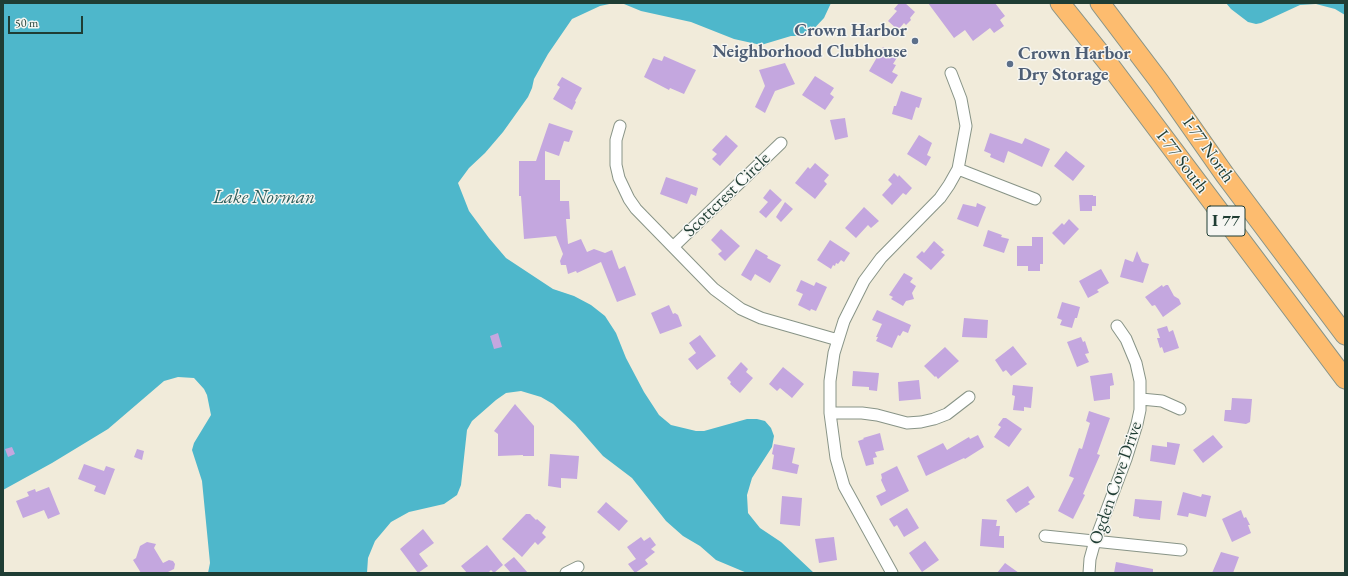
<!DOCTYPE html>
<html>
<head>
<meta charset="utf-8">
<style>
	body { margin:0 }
	#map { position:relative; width:1348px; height:576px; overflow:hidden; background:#f1ebda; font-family:"EB Garamond",serif }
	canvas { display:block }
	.frame { position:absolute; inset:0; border:4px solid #1f3d34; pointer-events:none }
	.scale { position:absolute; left:8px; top:16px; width:75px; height:18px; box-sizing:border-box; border:2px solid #1f3d34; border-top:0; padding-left:5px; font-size:12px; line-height:14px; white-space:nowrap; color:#1f3d34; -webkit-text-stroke:3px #f6f6f2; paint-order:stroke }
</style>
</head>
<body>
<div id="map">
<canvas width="1348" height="576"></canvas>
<div class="frame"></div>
<div class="scale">50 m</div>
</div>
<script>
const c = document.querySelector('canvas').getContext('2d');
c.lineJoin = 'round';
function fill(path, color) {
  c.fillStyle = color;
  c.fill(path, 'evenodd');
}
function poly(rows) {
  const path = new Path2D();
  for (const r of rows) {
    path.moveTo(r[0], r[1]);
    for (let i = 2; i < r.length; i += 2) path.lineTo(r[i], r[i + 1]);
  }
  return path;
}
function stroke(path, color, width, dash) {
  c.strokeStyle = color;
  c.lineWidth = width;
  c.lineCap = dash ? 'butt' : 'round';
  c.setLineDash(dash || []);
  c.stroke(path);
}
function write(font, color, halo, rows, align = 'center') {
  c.font = font + ' "EB Garamond",serif';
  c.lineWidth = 3;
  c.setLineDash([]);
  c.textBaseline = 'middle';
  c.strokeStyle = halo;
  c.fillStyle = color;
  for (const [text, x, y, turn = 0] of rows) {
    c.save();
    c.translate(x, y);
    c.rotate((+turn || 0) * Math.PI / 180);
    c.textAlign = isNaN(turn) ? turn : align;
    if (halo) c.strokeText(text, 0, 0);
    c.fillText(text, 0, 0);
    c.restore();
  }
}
const water = poly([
	[3,3,614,3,600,6,572,19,548,54,534,79,532,88,528,97,503,132,485,153,469,168,458,183,469,211,489,238,506,258,553,289,574,296,591,305,605,316,616,333,626,358,644,392,659,415,671,425,696,431,704,431,747,419,757,419,765,421,771,428,774,436,772,447,752,478,747,495,748,513,760,528,781,542,814,573,747,573,716,560,700,546,683,536,666,521,632,478,603,456,575,424,553,404,541,397,521,391,506,393,496,400,472,421,467,430,461,485,457,495,444,504,409,512,391,522,375,541,368,558,367,573,208,573,210,563,202,481,192,450,194,443,211,415,207,395,204,389,194,378,178,377,164,381,108,429,52,463,3,490],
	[617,3,831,3,824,18,807,36,791,36,761,45,734,39,691,22,641,11,624,4],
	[1226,3,1345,3,1345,15,1335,9,1316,4,1300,5,1261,23,1256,24,1248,22,1231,9]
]);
const building = poly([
	[899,3,905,3,915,12,910,18,911,20,906,25,904,23,898,30,888,21,897,11,894,9],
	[928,3,995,3,1005,16,1000,20,1004,26,994,33,990,28,973,41,965,30,954,38],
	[883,47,898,56,893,64,896,65,892,72,898,75,892,84,869,71],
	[664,56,696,70,684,94,670,88,669,90,644,77,653,58,662,61],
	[785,63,795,84,775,91,765,113,755,107,765,86,759,70],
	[815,76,834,88,830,94,834,97,825,110,802,95],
	[562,77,582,88,575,101,576,102,572,110,553,99,560,87,557,85],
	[901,91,922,98,919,108,916,107,912,120,892,114,894,106,896,106],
	[845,118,848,137,835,140,830,120],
	[549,123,573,131,569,142,564,141,559,156,545,151,545,180,560,180,560,201,569,201,570,219,566,219,568,244,581,239,587,252,594,249,605,253,612,250,619,269,625,266,636,295,617,302,601,262,577,273,576,271,568,274,566,265,561,265,560,261,563,254,556,236,524,239,521,196,519,196,519,161,536,161],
	[990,133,1022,144,1025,138,1050,149,1042,167,1008,151,1004,163,990,157,991,154,984,151],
	[726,135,738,146,720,166,712,159,717,154,712,150],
	[919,135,932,143,927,155,931,157,926,166,907,154],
	[1066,151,1085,166,1073,181,1054,166],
	[815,163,829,175,824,181,827,184,815,199,795,183,808,167,810,169],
	[894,173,898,177,899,175,912,188,906,195,903,193,892,205,882,195,892,184,888,180],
	[666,177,698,188,696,196,691,194,687,204,660,194],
	[770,189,782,200,766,218,759,212,768,202,763,198],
	[1079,195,1093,195,1093,196,1096,196,1096,206,1092,206,1092,211,1080,211],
	[785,202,793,209,781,222,776,217],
	[977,203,986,207,978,227,957,219,963,204,976,207],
	[864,207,879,221,871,228,868,225,856,238,845,228],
	[1069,219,1079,229,1064,245,1052,233,1062,223,1064,225],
	[721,229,740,246,725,261,718,254,722,251,711,240],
	[988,230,1002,235,1001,237,1009,239,1004,253,983,246],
	[1032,237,1043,237,1043,264,1040,264,1040,271,1028,271,1028,266,1017,266,1017,246,1032,246],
	[830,240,850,253,844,262,841,260,838,264,836,263,835,266,833,265,831,269,817,260],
	[934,241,944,250,941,252,945,255,931,270,916,257,922,251,924,253],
	[756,249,768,256,767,258,781,265,770,283,755,274,751,281,741,275],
	[1137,251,1142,262,1149,264,1143,283,1120,277,1125,259,1133,262],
	[1101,269,1109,283,1097,290,1099,292,1088,298,1079,281],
	[904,273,913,278,910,282,916,286,912,293,914,299,906,301,903,306,891,299,893,297,889,295],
	[801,280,814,286,816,282,827,287,816,311,811,309,810,311,798,305,803,294,796,291],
	[1162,285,1163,287,1166,285,1168,285,1174,296,1179,299,1181,304,1163,317,1155,305,1152,306,1145,297],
	[1062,302,1080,307,1077,318,1075,318,1072,328,1060,325,1062,320,1057,318],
	[669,305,673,314,675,313,678,315,682,326,660,334,651,313],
	[877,310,911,325,908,333,903,331,900,336,898,335,892,348,876,341,878,337,876,337,882,324,872,320],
	[964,318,988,320,987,338,962,337],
	[1167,326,1169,332,1173,330,1179,348,1164,353,1162,347,1160,348,1157,338,1160,338,1157,329],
	[498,333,502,347,494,349,490,336],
	[700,335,716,356,697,370,688,359,696,353,689,343],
	[1081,337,1083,342,1085,341,1089,353,1085,354,1089,362,1077,367,1067,342],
	[1013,346,1027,364,1011,376,1006,370,1003,372,995,360],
	[945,347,959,361,938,379,936,376,935,377,924,366],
	[741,362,748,369,746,372,753,378,740,393,730,384,731,382,727,378],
	[783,367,804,384,792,398,780,388,777,391,769,384],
	[853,371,879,373,877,391,869,390,869,387,852,386],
	[1112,373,1114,385,1110,386,1110,399,1094,401,1090,376],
	[919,380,921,399,899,401,898,382],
	[1013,385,1033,387,1031,408,1024,407,1024,411,1013,410,1015,396,1012,395],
	[1232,398,1252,399,1250,422,1246,424,1224,421,1225,410,1231,410],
	[515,404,534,426,534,456,523,456,523,455,498,456,498,434,494,431],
	[1089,411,1110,418,1097,454,1100,455,1083,494,1085,495,1073,519,1058,511,1074,478,1069,476,1079,448,1082,449,1090,423,1086,421],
	[1003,418,1006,418,1022,429,1009,447,994,437,1001,427,998,425],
	[880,433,884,450,875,452,877,457,873,458,874,464,866,466,858,441,864,439,863,438],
	[978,435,984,447,965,459,964,458,926,476,917,456,943,443,947,450,969,437,970,439],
	[1213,435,1223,447,1203,463,1193,450],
	[1167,442,1180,444,1175,465,1150,461,1152,445,1167,447],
	[774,444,795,448,792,463,799,465,797,474,772,469,774,455,772,454],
	[12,447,15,454,8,457,5,449],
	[137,449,144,451,142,460,134,457],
	[550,454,579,456,577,479,561,478,561,488,548,486],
	[84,464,104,471,106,466,115,469,105,495,94,491,96,486,78,479],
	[897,466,909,491,881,506,876,496,886,491,881,480,882,478,881,474],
	[1028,486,1035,497,1028,502,1030,504,1016,513,1006,500],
	[49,487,60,514,48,519,44,510,23,518,16,501,29,496,27,492,35,489,36,492],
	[1183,492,1201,497,1202,494,1211,496,1206,517,1189,513,1188,517,1177,515],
	[782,496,802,498,800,526,780,524],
	[1135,499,1162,501,1160,520,1139,518,1139,517,1133,516],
	[606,502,628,521,619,531,597,512],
	[907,508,919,528,904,537,897,525,894,527,889,519],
	[1241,510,1244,518,1246,517,1250,525,1248,525,1251,533,1232,542,1222,519],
	[526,514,530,514,536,520,537,519,546,527,542,533,546,537,538,545,535,542,522,557,502,539],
	[982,519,997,520,996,526,1000,526,999,536,1004,536,1004,548,980,546],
	[423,529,434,543,419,554,428,566,418,573,400,549],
	[641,537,644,541,650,537,656,545,651,549,655,552,645,560,648,564,635,573,628,564,636,559,627,547],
	[834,537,837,560,819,563,815,539],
	[925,541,939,560,922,572,909,553],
	[147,542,156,544,154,548,163,563,169,560,173,561,175,564,174,569,166,573,141,573,133,560,136,558,140,546],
	[487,545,503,565,494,573,491,570,488,573,467,573,461,566],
	[1221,552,1239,557,1233,573,1212,573],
	[514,557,528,573,511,573,504,565],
	[1116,562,1153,569,1153,573,1114,573],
	[1005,563,1019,573,997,573]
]);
const minor = poly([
	[620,126,616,140,616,165,619,178,629,199,636,209,714,289,741,309,761,318,838,340],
	[958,169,1035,199],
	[673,247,781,143],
	[1141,399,1162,401,1180,409],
	[830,413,862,413,877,415,907,423,921,422,934,419,947,414,969,397],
	[1045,536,1181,550],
	[566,573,578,567],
	[892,573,844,486,836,458,830,413,830,381,834,353,844,321,864,281,881,258,940,198,949,185,958,169,966,126,961,99,951,73],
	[1089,573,1090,559,1095,541,1126,459,1137,424,1140,410,1140,381,1136,363,1126,339,1117,326]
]);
const motorway = poly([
	[1060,3,1108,63,1345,379],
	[1100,3,1159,81,1225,175,1345,335]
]);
const markers = [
	[915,41,4,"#5c6f8a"],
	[1010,64,4,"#5c6f8a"]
];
const shields = [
	[1226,221,38]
];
const shieldNames = [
	["I 77",1226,221]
];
const serviceNames = [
	["Crown Harbor",907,31],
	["Neighborhood Clubhouse",907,52],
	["Crown Harbor",1018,54,"left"],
	["Dry Storage",1018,75,"left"]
];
const streetNames = [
	["I-77 North",1208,150,55],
	["I-77 South",1182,162,53],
	["Scottcrest Circle",727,195,-44],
	["Ogden Cove Drive",1116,483,-71]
];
const waterNames = [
	["Lake Norman",264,198]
];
fill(water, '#4eb7cb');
fill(building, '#c4a7df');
stroke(minor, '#889487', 13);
stroke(motorway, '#889487', 21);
stroke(minor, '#fff', 11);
stroke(motorway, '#fdbc6f', 19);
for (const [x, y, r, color] of markers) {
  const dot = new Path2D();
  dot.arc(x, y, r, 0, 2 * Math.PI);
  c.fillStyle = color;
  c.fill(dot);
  stroke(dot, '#f6f6f2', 1.5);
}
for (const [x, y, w] of shields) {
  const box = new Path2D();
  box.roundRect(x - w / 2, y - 15, w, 30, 3);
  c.fillStyle = '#f6f6f2';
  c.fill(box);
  stroke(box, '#1f3d34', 1);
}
write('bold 17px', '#1f3d34', null, shieldNames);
write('bold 18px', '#4e5e75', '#f6f6f2', serviceNames, 'right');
write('18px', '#1f3d34', '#f6f6f2', streetNames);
write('italic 19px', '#2b5c5a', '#f6f6f2', waterNames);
</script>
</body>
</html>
